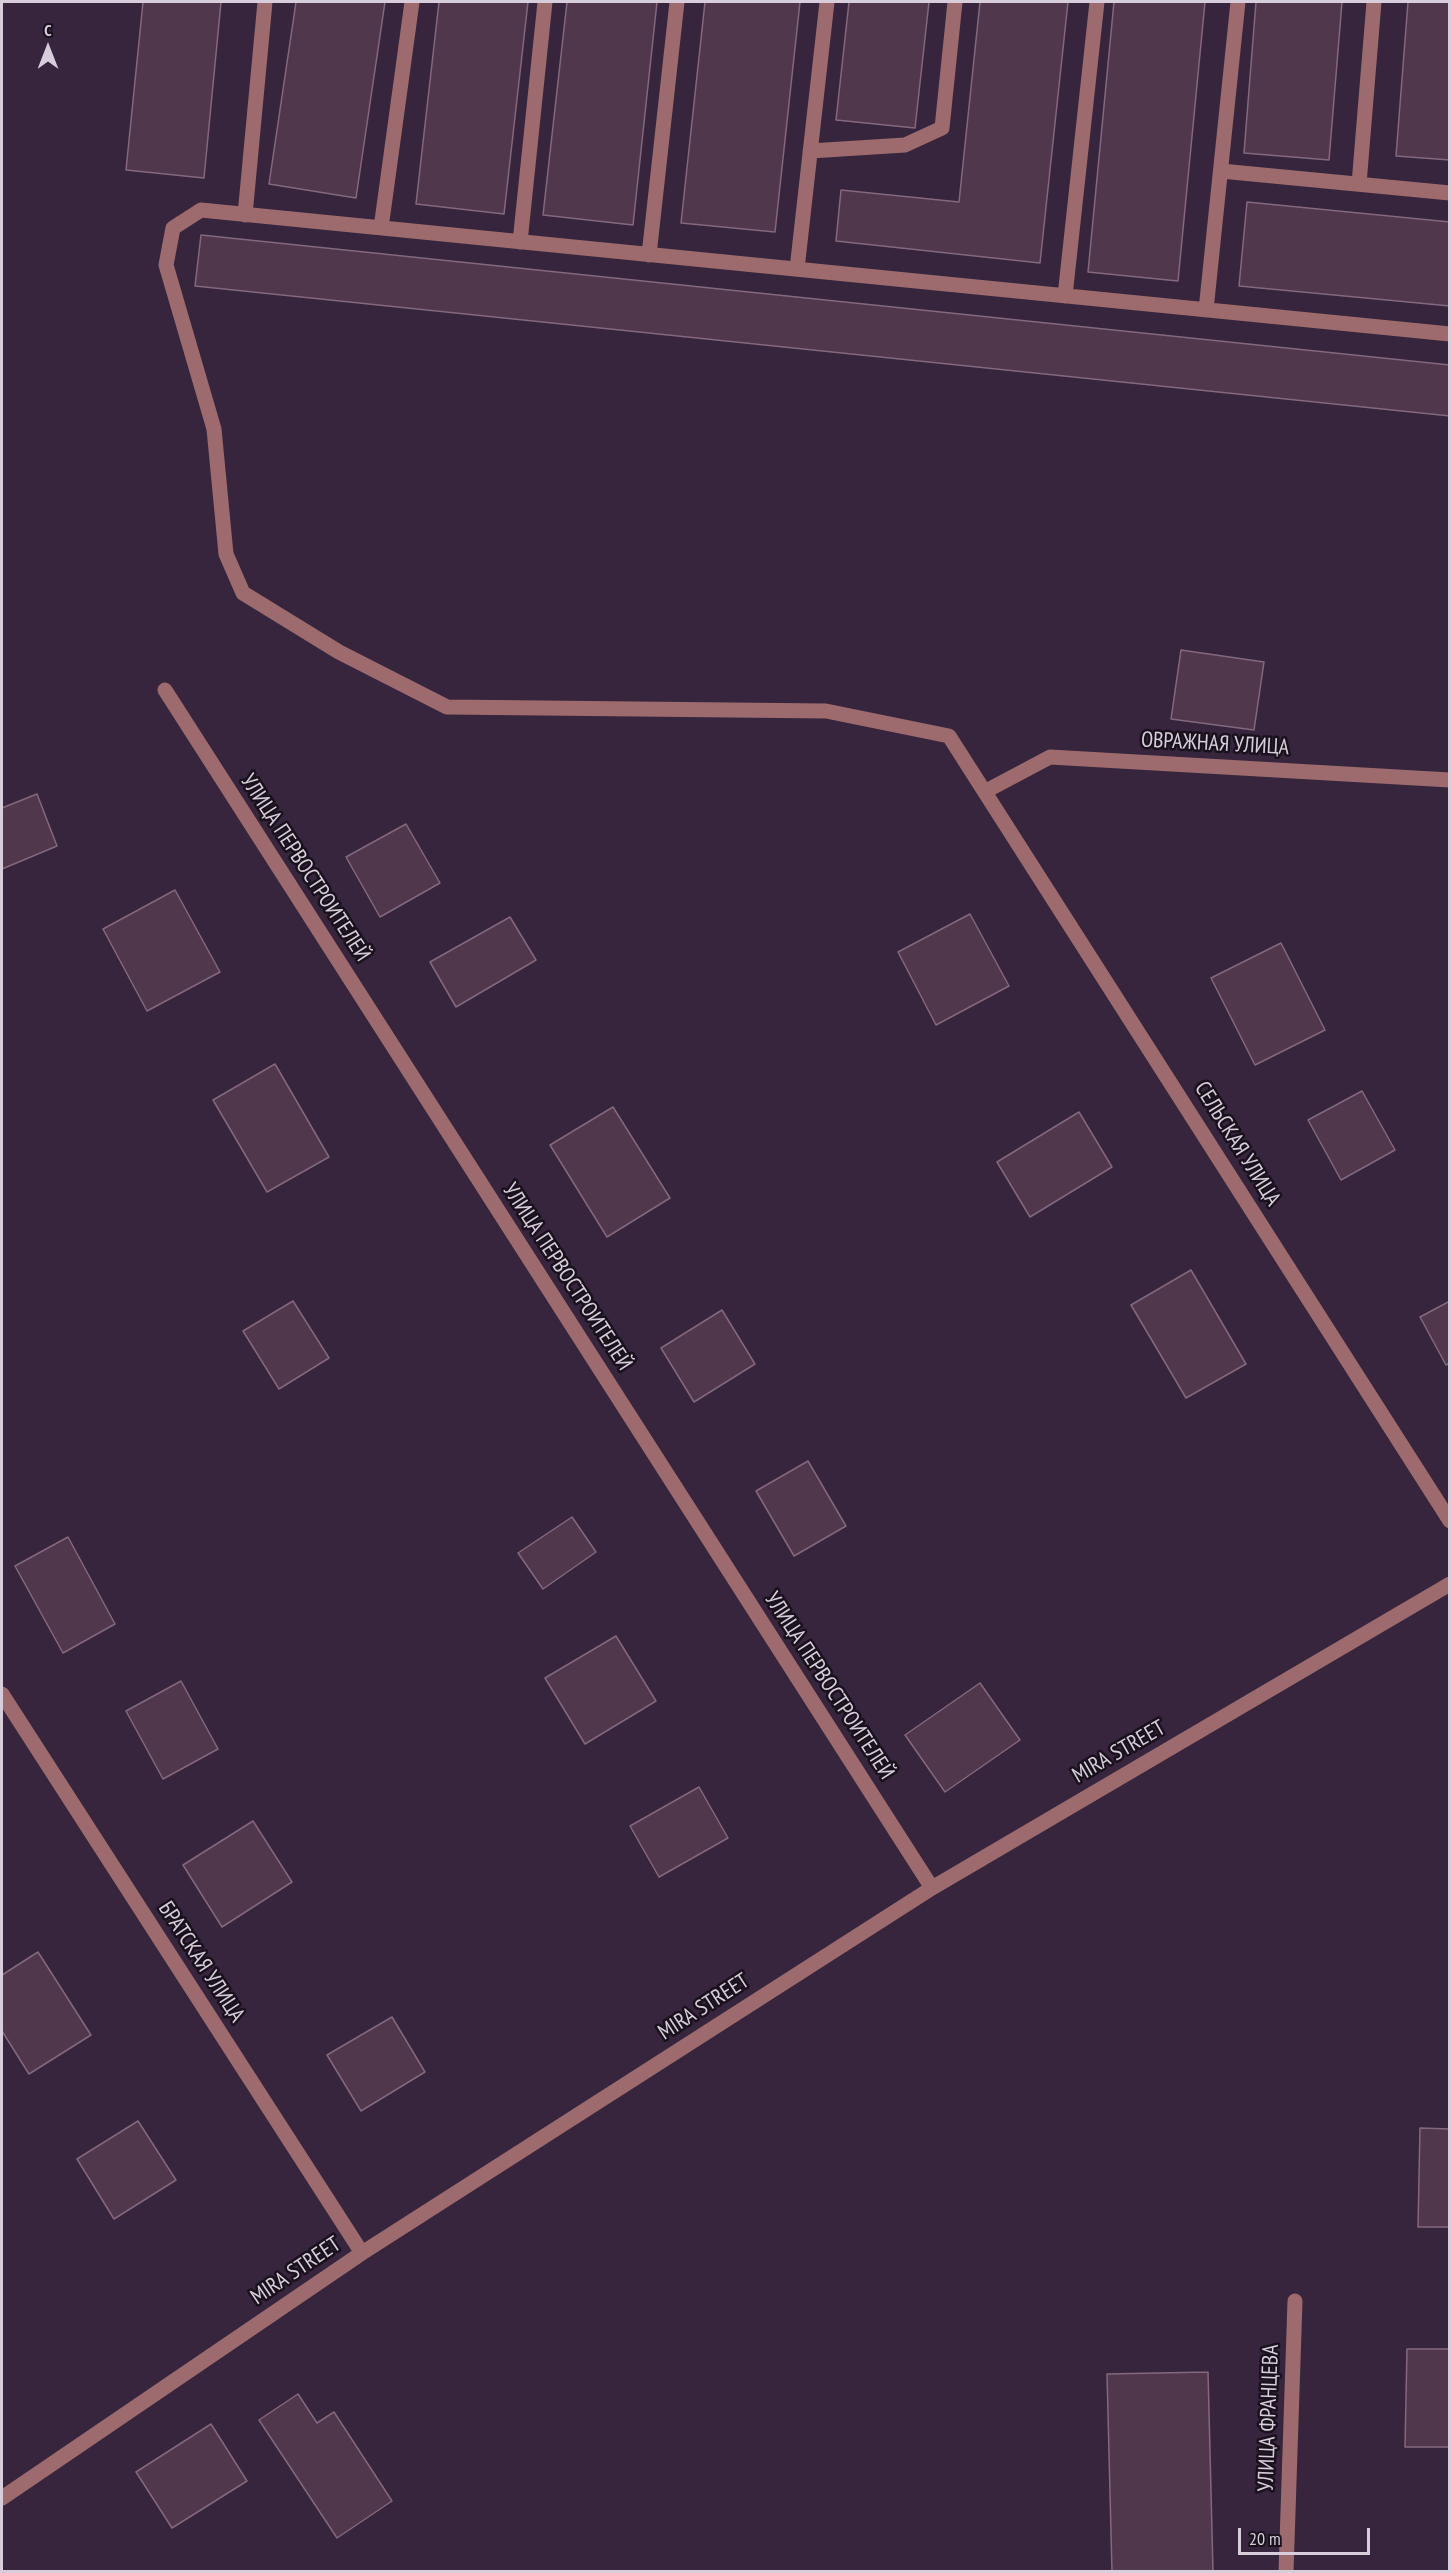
<!DOCTYPE html>
<html>
<head>
<meta charset="utf-8">
<style>
	body { margin:0 }
	#map { position:relative; width:1451px; height:2573px; overflow:hidden; background:#36253c; font-family:"PT Sans Narrow",sans-serif }
	canvas { display:block }
	.frame { position:absolute; inset:0; border:3px solid #d8cddb; pointer-events:none }
	.north { position:absolute; left:18px; top:18px; width:60px; height:60px; -webkit-text-stroke:4px #19121c; paint-order:stroke; rotate:0deg; font-size:16px; font-weight:700; line-height:24px; text-align:center; color:#d8cddb }
	.north::after { content:''; display:block; margin:auto; width:21px; height:27px; background:#d8cddb; clip-path:polygon(50% 0,100% 100%,50% 72%,0 100%) }
	.scale { position:absolute; left:1238px; top:2528px; width:132px; height:27px; box-sizing:border-box; border:3px solid #d8cddb; border-top:0; padding-left:8px; font-size:18px; line-height:21px; white-space:nowrap; color:#d8cddb; -webkit-text-stroke:4px #19121c; paint-order:stroke }
</style>
</head>
<body>
<div id="map">
<canvas width="1451" height="2573"></canvas>
<div class="frame"></div>
<div class="north">С</div>
<div class="scale">20 m</div>
</div>
<script>
const c = document.querySelector('canvas').getContext('2d');
c.lineJoin = 'round';
function fill(path, color) {
  c.fillStyle = color;
  c.fill(path, 'evenodd');
}
function poly(rows) {
  const path = new Path2D();
  for (const r of rows) {
    path.moveTo(r[0], r[1]);
    for (let i = 2; i < r.length; i += 2) path.lineTo(r[i], r[i + 1]);
  }
  return path;
}
function stroke(path, color, width, dash) {
  c.strokeStyle = color;
  c.lineWidth = width;
  c.lineCap = dash ? 'butt' : 'round';
  c.setLineDash(dash || []);
  c.stroke(path);
}
function write(font, color, halo, rows, align = 'center') {
  c.font = font + ' "PT Sans Narrow",sans-serif';
  c.lineWidth = 5;
  c.setLineDash([]);
  c.textBaseline = 'middle';
  c.strokeStyle = halo;
  c.fillStyle = color;
  for (const [text, x, y, turn = 0] of rows) {
    c.save();
    c.translate(x, y);
    c.rotate((+turn || 0) * Math.PI / 180);
    c.textAlign = isNaN(turn) ? turn : align;
    if (halo) c.strokeText(text, 0, 0);
    c.fillText(text, 0, 0);
    c.restore();
  }
}
const building = poly([
	[143,2,221,2,204,178,126,170,143,2],
	[296,2,385,2,356,198,269,184,296,2],
	[439,2,528,2,504,214,416,204,439,2],
	[567,2,657,2,633,225,543,215,567,2],
	[705,2,800,2,775,232,681,223,705,2],
	[849,2,929,2,915,128,836,120,849,2],
	[980,2,1068,2,1040,263,836,241,841,190,959,202,980,2],
	[1114,2,1205,2,1178,281,1088,272,1114,2],
	[1256,2,1342,2,1329,160,1244,153,1256,2],
	[1408,2,1450,2,1450,160,1396,156,1408,2],
	[1247,202,1450,222,1450,306,1239,286,1247,202],
	[201,235,1450,365,1450,416,195,286,201,235],
	[1181,650,1264,662,1254,730,1171,719,1181,650],
	[37,794,57,846,2,869,2,808,37,794],
	[406,824,440,883,380,917,346,857,406,824],
	[175,890,220,972,147,1011,103,929,175,890],
	[970,914,1009,986,936,1025,898,952,970,914],
	[510,917,536,960,456,1007,430,962,510,917],
	[1281,943,1325,1030,1255,1065,1211,978,1281,943],
	[275,1064,329,1157,267,1192,213,1100,275,1064],
	[1362,1091,1395,1150,1341,1180,1308,1120,1362,1091],
	[613,1107,670,1198,607,1237,550,1145,613,1107],
	[1079,1112,1112,1167,1030,1217,997,1162,1079,1112],
	[1191,1270,1246,1364,1186,1398,1131,1305,1191,1270],
	[293,1301,329,1358,279,1389,243,1331,293,1301],
	[1450,1301,1450,1363,1446,1365,1420,1317,1450,1301],
	[722,1310,755,1364,694,1402,661,1348,722,1310],
	[808,1461,846,1526,794,1556,756,1491,808,1461],
	[572,1517,596,1552,543,1589,518,1553,572,1517],
	[68,1537,115,1624,63,1653,15,1566,68,1537],
	[616,1636,656,1701,585,1744,545,1678,616,1636],
	[181,1681,218,1749,163,1779,126,1711,181,1681],
	[980,1683,1020,1740,945,1792,905,1735,980,1683],
	[699,1787,728,1838,659,1877,630,1826,699,1787],
	[253,1821,292,1882,222,1927,183,1865,253,1821],
	[38,1952,91,2035,29,2074,2,2031,2,1975,38,1952],
	[392,2017,425,2072,361,2111,327,2055,392,2017],
	[138,2121,176,2180,114,2219,77,2159,138,2121],
	[1420,2128,1450,2129,1450,2227,1418,2227,1420,2128],
	[1407,2349,1450,2349,1450,2447,1405,2447,1407,2349],
	[1208,2372,1213,2572,1112,2572,1107,2374,1208,2372],
	[298,2394,317,2423,334,2412,392,2501,337,2538,259,2420,298,2394],
	[211,2424,247,2481,172,2528,136,2472,211,2424]
]);
const minor = poly([
	[810,151,905,145,942,128,955,2],
	[1221,171,1450,193],
	[1359,184,1374,2],
	[245,215,265,2],
	[381,228,412,2],
	[520,242,545,2],
	[649,255,677,2],
	[797,269,827,2],
	[1065,296,1097,2],
	[1206,310,1238,2],
	[1450,334,201,210,173,228,166,265,214,429,226,554,243,593,339,652,447,707,826,711,949,736,1450,1521],
	[165,690,932,1888],
	[986,791,1050,757,1450,780],
	[2,1694,362,2253],
	[2,2498,362,2253,932,1888,1450,1584],
	[1286,2572,1295,2301]
]);
const streetNames = [
	["ОВРАЖНАЯ УЛИЦА",1215,744,3],
	["УЛИЦА ПЕРВОСТРОИТЕЛЕЙ",305,868,57],
	["СЕЛЬСКАЯ УЛИЦА",1237,1144,58],
	["УЛИЦА ПЕРВОСТРОИТЕЛЕЙ",567,1277,57],
	["УЛИЦА ПЕРВОСТРОИТЕЛЕЙ",829,1686,57],
	["MIRA STREET",1119,1752,-30],
	["БРАТСКАЯ УЛИЦА",201,1962,57],
	["MIRA STREET",704,2007,-33],
	["MIRA STREET",296,2271,-34],
	["УЛИЦА ФРАНЦЕВА",1269,2418,-88]
];
fill(building, '#50374b');
stroke(building, '#84697e', 1.5);
stroke(minor, '#9d6b6d', 15);
write('22px', '#d8cddb', '#19121c', streetNames);
</script>
</body>
</html>
